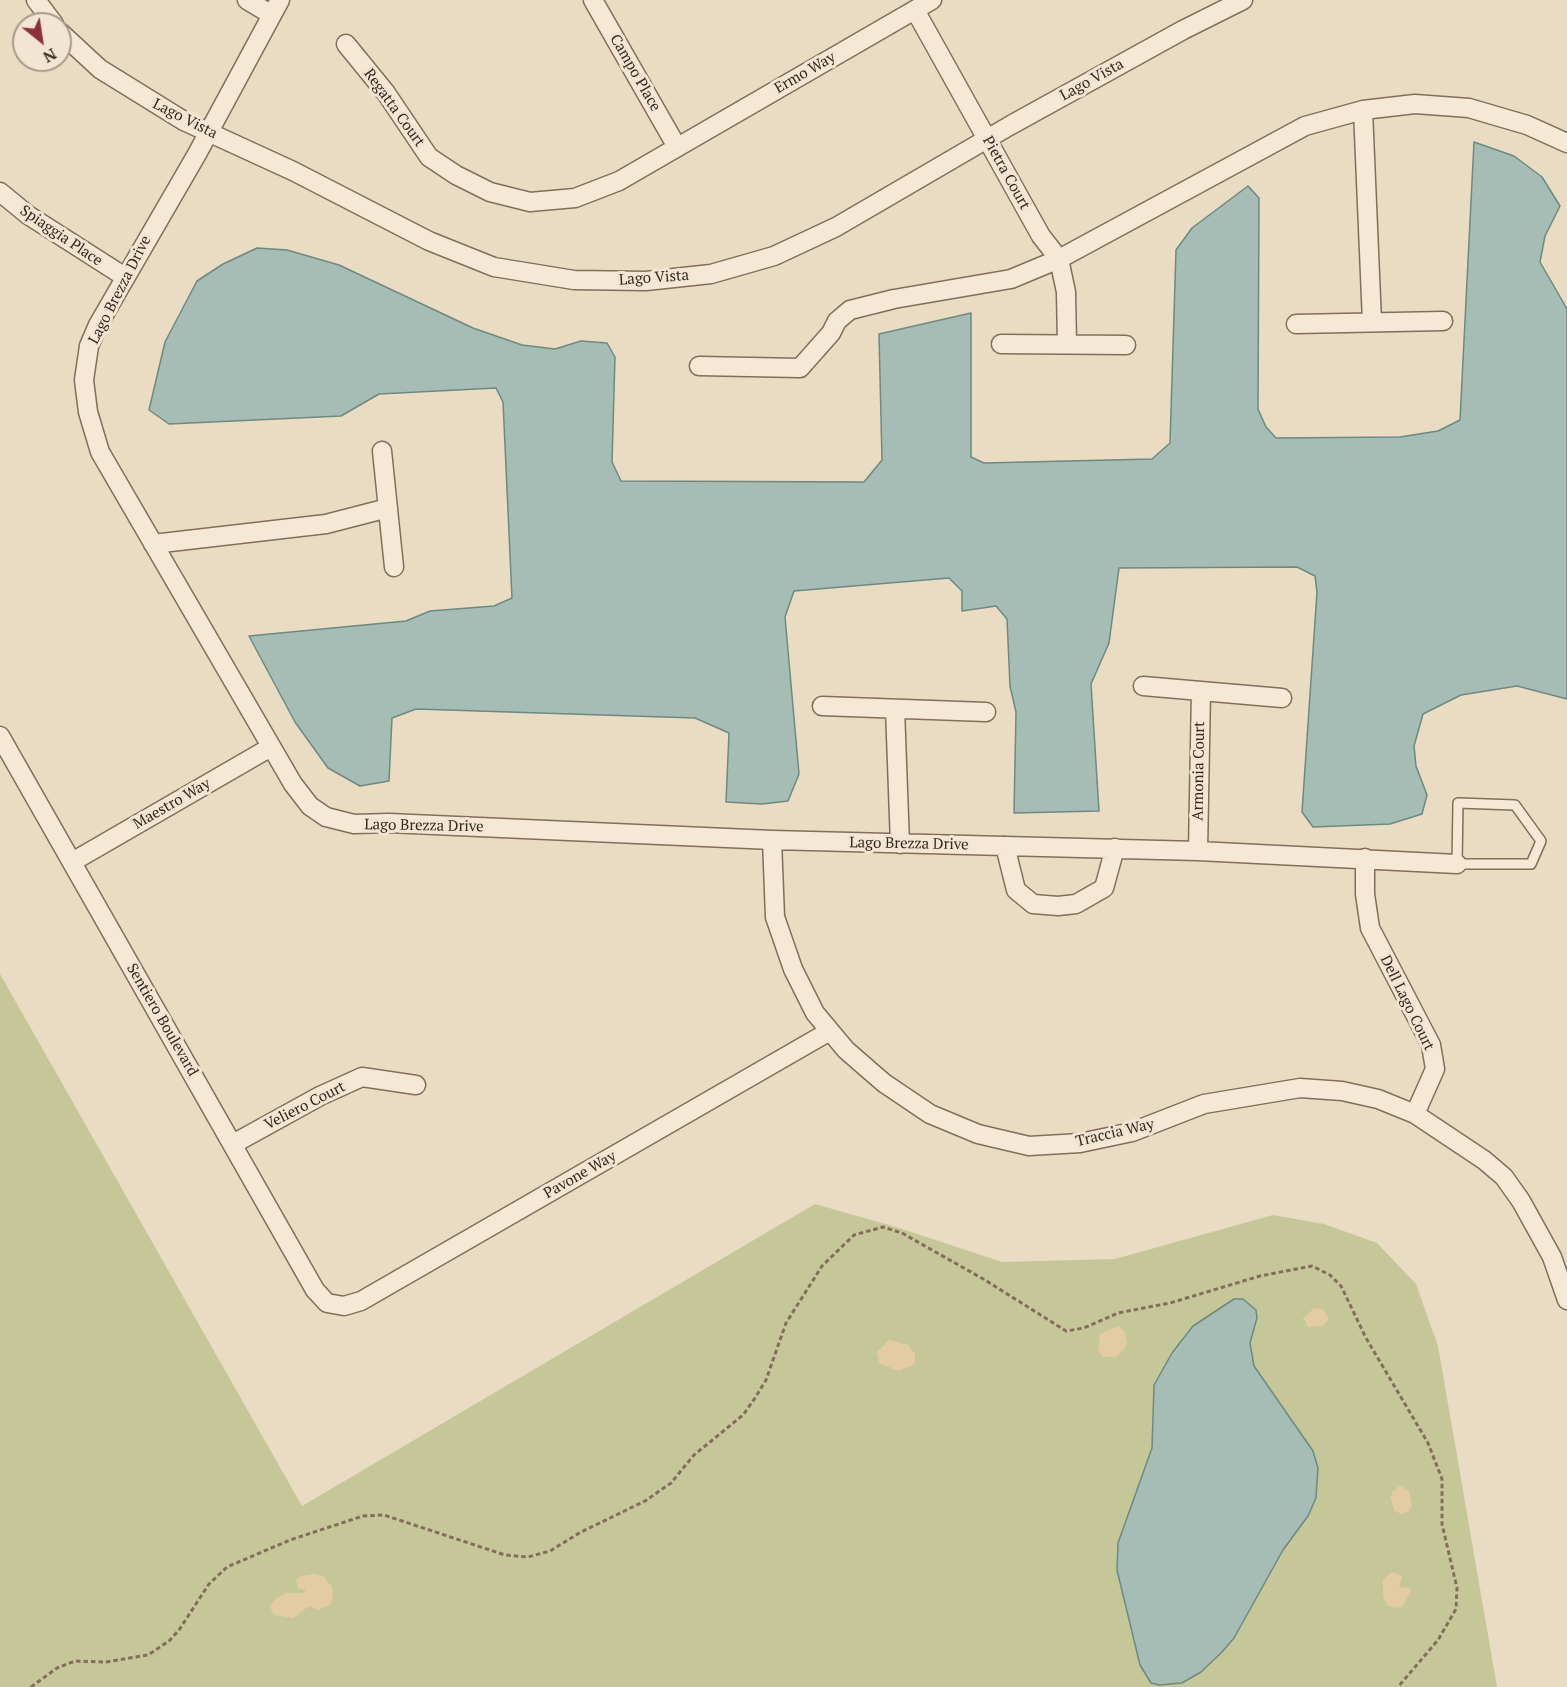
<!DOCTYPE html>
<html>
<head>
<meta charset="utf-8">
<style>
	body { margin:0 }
	#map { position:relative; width:1567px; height:1687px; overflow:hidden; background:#eadbc3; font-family:"PT Serif",serif }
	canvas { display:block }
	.north { position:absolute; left:12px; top:12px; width:60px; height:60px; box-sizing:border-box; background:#f2e6d2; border:2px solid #a69a8a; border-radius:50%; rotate:150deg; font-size:16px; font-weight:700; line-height:24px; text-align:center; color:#34271e }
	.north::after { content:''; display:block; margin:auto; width:21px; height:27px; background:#8c313a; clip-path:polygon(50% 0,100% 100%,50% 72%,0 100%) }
</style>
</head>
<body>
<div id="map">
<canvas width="1567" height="1687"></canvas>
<div class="north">N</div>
</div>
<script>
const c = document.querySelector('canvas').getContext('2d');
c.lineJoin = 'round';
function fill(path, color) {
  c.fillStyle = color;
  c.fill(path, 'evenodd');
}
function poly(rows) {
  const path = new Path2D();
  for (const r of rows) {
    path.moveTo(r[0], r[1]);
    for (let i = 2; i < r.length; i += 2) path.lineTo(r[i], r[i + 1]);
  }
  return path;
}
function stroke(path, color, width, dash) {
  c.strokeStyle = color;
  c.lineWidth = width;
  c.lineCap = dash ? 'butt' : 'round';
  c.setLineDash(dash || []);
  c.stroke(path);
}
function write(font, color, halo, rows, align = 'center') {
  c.font = font + ' "PT Serif",serif';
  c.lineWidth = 6;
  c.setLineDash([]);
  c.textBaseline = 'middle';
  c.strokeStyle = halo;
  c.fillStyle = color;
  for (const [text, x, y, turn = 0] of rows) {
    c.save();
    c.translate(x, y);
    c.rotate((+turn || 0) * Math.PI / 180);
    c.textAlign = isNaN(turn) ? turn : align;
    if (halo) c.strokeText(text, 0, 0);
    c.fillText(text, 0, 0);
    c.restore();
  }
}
const green = poly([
	[0,974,302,1506,815,1204,896,1227,1002,1262,1115,1259,1273,1215,1324,1224,1377,1243,1416,1284,1438,1346,1497,1687,0,1687]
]);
const sand = poly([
	[1314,1308,1323,1309,1329,1319,1323,1326,1308,1327,1305,1320,1302,1320],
	[1118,1326,1125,1332,1127,1343,1125,1348,1116,1357,1103,1357,1098,1350,1100,1334],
	[889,1340,908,1345,915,1354,915,1364,899,1371,879,1363,877,1352],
	[1400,1486,1409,1491,1412,1506,1408,1512,1401,1514,1394,1510,1391,1498,1392,1492],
	[1392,1572,1402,1576,1399,1588,1408,1587,1411,1591,1403,1606,1398,1608,1388,1606,1383,1597,1383,1579],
	[314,1574,323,1576,332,1587,333,1596,330,1605,318,1610,309,1606,293,1618,274,1615,270,1607,275,1599,286,1593,305,1593,305,1590,298,1588,296,1581,300,1576]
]);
const water = poly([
	[1474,142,1514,156,1542,177,1560,206,1545,236,1540,262,1567,309,1567,699,1517,686,1461,695,1423,714,1414,746,1416,766,1427,795,1422,814,1390,824,1313,827,1302,812,1317,592,1315,576,1297,567,1119,568,1109,643,1091,684,1099,811,1014,813,1016,712,1010,686,1007,619,996,606,962,611,962,591,949,578,794,591,785,617,799,774,788,801,762,804,726,802,729,733,695,718,416,709,392,718,389,781,360,786,328,768,295,722,249,636,406,621,430,611,494,606,512,598,503,402,496,388,379,394,341,416,169,424,149,410,165,342,197,281,223,264,257,248,287,250,339,265,473,328,522,345,555,349,581,341,607,343,615,357,612,462,621,481,864,482,882,460,879,334,971,313,971,457,984,463,1152,459,1170,443,1176,250,1192,228,1248,186,1259,198,1258,409,1266,427,1276,438,1400,437,1438,431,1460,420,1474,142],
	[1234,1299,1243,1299,1256,1310,1257,1318,1250,1343,1254,1366,1313,1451,1318,1468,1316,1498,1308,1516,1283,1550,1234,1638,1222,1652,1201,1672,1182,1683,1159,1685,1151,1683,1140,1665,1117,1570,1118,1543,1152,1448,1154,1385,1172,1353,1193,1326,1234,1299]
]);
const path = poly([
	[31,1687,57,1668,75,1661,106,1662,148,1655,169,1641,179,1630,209,1584,227,1567,290,1540,363,1516,384,1515,505,1555,528,1557,550,1551,581,1532,645,1501,671,1483,694,1455,743,1415,755,1398,766,1380,786,1323,822,1266,854,1235,883,1227,902,1233,985,1280,1066,1331,1084,1328,1118,1313,1170,1303,1260,1276,1312,1266,1330,1275,1341,1286,1366,1338,1428,1443,1442,1479,1442,1524,1457,1588,1456,1609,1438,1640,1398,1687]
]);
const lane = poly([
	[1458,803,1515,805,1541,841,1531,864,1457,864,1458,803]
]);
const street = poly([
	[36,0,54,24],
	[247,0,272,15],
	[280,0,197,154,98,325,89,346,84,380,88,412,100,452,293,784,310,806,326,817,354,824,389,823,772,840,1198,851,1457,864],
	[593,0,677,147],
	[915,10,1041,236,1059,259,1066,292,1067,344],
	[60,32,100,69,184,121,293,171,429,241,494,267,574,280,646,281,711,274,774,256,836,227,1011,125,1183,30,1243,0],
	[346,44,386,93,429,157,456,175,490,192,530,202,575,198,619,181,932,0],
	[1363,110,1372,322],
	[0,192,28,215,125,277],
	[1296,324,1443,321],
	[1001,344,1126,345],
	[699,366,800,368,831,333,837,321,850,310,894,299,1011,279,1059,259,1305,126,1363,110,1415,104,1469,108,1527,125,1567,143],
	[382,451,394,567],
	[153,544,326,524,388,508],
	[1143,686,1282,698],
	[822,706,986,712],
	[895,709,900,844],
	[0,736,315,1290,327,1303,344,1306,361,1301,830,1031],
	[772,840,775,917,793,969,815,1013,846,1050,884,1083,930,1114,978,1134,1029,1146,1080,1143,1132,1132,1204,1104,1300,1088,1342,1091,1378,1099,1415,1114],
	[1005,846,1016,890,1033,904,1058,906,1076,904,1104,888,1115,848],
	[1198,851,1201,691],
	[1365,858,1365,894,1370,928,1431,1045,1435,1069,1415,1114,1484,1160,1504,1177,1521,1201,1552,1257,1567,1300],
	[72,862,271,747],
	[233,1144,320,1096,362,1077,416,1085]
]);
const streetNames = [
	["Campo Place",635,73,60],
	["Ermo Way",805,73,-30],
	["Lago Vista",1092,80,-29],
	["Regatta Court",394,108,54],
	["Lago Vista",185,119,27],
	["Pietra Court",1006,173,61],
	["Spiaggia Place",61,236,34],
	["Lago Vista",654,278,-4],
	["Lago Brezza Drive",120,290,-63],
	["Armonia Court",1199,771,-89],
	["Maestro Way",172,804,-30],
	["Lago Brezza Drive",424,826,1],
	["Lago Brezza Drive",909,844,1],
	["Dell Lago Court",1407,1003,64],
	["Sentiero Boulevard",162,1020,60],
	["Veliero Court",305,1106,-27],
	["Traccia Way",1115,1133,-13],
	["Pavone Way",580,1175,-30]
];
fill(green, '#c6c798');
fill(sand, '#e4cca2');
fill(water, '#a5bdb4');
stroke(water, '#6d8a80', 1.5);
stroke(lane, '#836d5b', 12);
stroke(street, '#836d5b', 21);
stroke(path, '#836d5b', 3, [4.5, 3]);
stroke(lane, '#f5e9d6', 9);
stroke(street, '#f5e9d6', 18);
write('15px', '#34271e', '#f2e6d2', streetNames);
</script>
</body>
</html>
